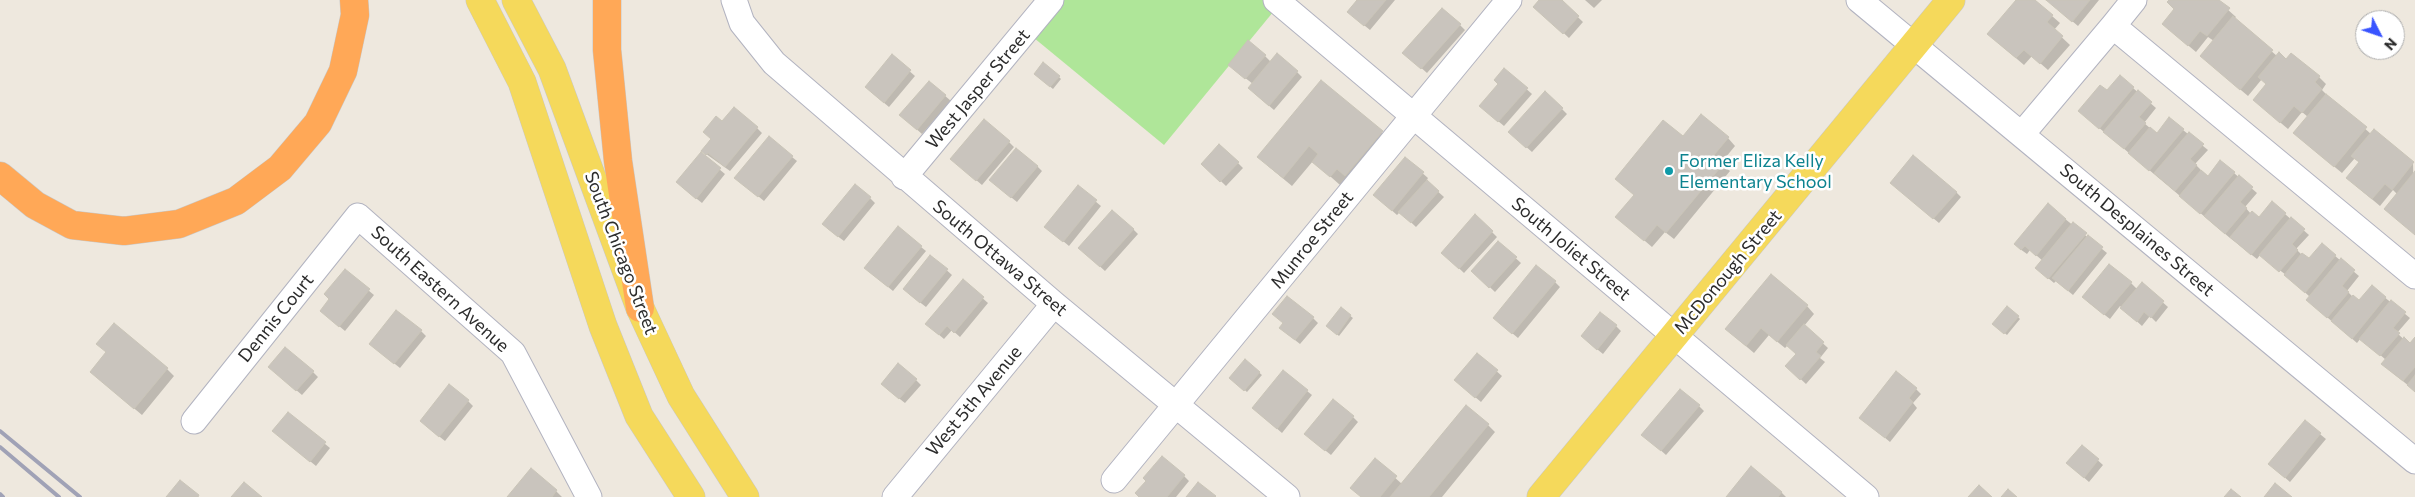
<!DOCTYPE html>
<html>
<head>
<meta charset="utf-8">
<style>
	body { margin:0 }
	#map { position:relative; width:2415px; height:497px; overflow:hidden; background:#eee8de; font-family:Commissioner,sans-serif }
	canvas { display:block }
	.north { position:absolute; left:2355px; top:10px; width:50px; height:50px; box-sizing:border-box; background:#fff; border:1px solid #ababab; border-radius:50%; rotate:131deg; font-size:14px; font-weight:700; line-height:20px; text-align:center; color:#2c2c2c }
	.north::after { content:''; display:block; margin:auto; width:18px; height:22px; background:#3954ff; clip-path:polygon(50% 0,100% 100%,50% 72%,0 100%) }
</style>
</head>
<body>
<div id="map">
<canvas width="2415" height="497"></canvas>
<div class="north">N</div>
</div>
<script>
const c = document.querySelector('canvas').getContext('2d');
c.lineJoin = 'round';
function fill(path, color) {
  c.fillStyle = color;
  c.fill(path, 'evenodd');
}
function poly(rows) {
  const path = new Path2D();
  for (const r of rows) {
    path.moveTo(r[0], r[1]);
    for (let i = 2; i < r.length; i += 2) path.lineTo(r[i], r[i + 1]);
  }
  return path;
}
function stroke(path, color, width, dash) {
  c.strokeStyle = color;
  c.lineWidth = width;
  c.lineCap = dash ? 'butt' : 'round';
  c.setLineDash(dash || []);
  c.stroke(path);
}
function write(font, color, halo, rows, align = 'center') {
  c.font = font + ' Commissioner,sans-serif';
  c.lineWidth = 5;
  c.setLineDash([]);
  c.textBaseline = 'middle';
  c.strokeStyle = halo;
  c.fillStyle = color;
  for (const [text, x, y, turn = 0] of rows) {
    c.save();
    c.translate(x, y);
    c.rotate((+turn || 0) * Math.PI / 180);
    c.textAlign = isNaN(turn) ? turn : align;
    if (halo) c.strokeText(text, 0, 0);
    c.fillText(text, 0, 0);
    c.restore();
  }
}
const green = poly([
	[1055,0,1271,0,1278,6,1164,145,1028,33]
]);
const shadow = poly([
	[1359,0,1395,0,1370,30,1354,17],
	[1541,0,1560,0,1583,22,1569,38,1540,11],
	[1585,0,1602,0,1594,8],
	[2018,0,2034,0,2052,16,2060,23,2054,30,2070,45,2048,70,2032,56,2024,65,1996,41],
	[2047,0,2099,0,2078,26],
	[2170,0,2217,0,2236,17,2234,19,2277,56,2286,61,2292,54,2319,77,2326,84,2322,90,2329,97,2371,134,2374,131,2413,163,2415,234,2397,194,2393,190,2380,206,2355,185,2360,163,2355,158,2342,173,2302,140,2308,117,2302,112,2288,129,2262,107,2267,84,2262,79,2248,96,2209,63,2214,41,2208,37,2196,52,2171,31,2176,10],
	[1460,25,1465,30,1427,73,1409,57],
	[892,56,915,76,889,107,871,92],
	[1265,56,1271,62,1297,72,1302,77,1274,110,1254,93,1253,84,1235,70],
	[1505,70,1532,94,1504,126,1486,111],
	[1037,76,1059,77,1061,79,1053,89],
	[929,82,951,101,922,134,906,120],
	[1322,82,1391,141,1355,184,1347,177,1340,185,1313,161,1292,186,1268,166],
	[2133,88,2156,108,2144,123,2157,134,2183,130,2208,150,2195,164,2208,177,2234,173,2257,193,2245,207,2251,214,2259,218,2285,214,2309,235,2296,249,2302,255,2309,260,2322,245,2359,276,2347,291,2353,297,2360,302,2372,287,2410,318,2397,333,2410,345,2415,339,2415,391,2388,369,2386,360,2361,338,2357,343,2313,305,2310,297,2286,275,2260,255,2257,259,2230,238,2085,116,2107,92],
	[1562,109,1567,114,1532,152,1515,137],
	[722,123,757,128,762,133,730,171,702,151],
	[1683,138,1728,138,1735,146,1721,163,1730,171,1674,239,1665,232,1652,247,1617,217],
	[1009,142,1014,147,982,185,957,164],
	[701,154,725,174,702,203,682,187],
	[792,157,797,161,764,201,741,182],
	[1405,158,1428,178,1426,181,1444,197,1416,227,1400,212,1397,215,1380,200],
	[1238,163,1243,168,1226,186,1203,164],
	[1037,166,1042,171,1017,202,996,185],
	[1078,187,1101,206,1069,246,1051,231],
	[1897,188,1956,192,1961,197,1939,223],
	[870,198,875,203,844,241,828,229],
	[2048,205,2107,253,2073,295,2056,281,2054,283,2042,273,2043,261,2030,250,2027,254,2020,249],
	[1133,229,1138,234,1105,271,1084,252],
	[1492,232,1497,237,1464,273,1447,257],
	[1498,242,1521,263,1495,292,1478,276],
	[921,247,926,251,893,291,871,273],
	[931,256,952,275,926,307,909,294],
	[345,271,374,295,345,331,326,315,331,299],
	[963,281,988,303,960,337,952,330,944,339,932,329],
	[1555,282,1560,287,1518,338,1500,323],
	[2131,283,2137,289,2142,284,2168,307,2156,322,2150,316,2142,326,2120,306,2110,319,2088,302],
	[1807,306,1814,314,1804,326,1828,348,1820,358,1825,362,1806,384,1792,371,1798,355,1788,345,1785,348,1769,335,1754,353,1734,336],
	[1341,309,1353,318,1339,336,1330,328],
	[2018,317,2020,319,2007,335,1996,326],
	[1313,318,1318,323,1300,344,1286,333],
	[1616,326,1621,331,1603,354,1587,341],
	[421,331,426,336,400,368,376,349],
	[1478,355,1502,376,1481,402,1461,385],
	[1245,361,1262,375,1247,392,1231,378],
	[167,369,174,376,142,415,99,379],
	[275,372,313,372,318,377,302,395],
	[916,380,921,385,905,403,887,389],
	[1916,389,1921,394,1913,403,1917,408,1890,442,1866,422],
	[1307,391,1312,395,1282,433,1253,408],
	[468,401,473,406,445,441,426,426],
	[1699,406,1704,411,1666,455,1648,439],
	[288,414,330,448,316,466,279,436],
	[1353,417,1358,422,1331,455,1311,439],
	[2305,422,2326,439,2290,482,2275,469],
	[1488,425,1495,432,1442,497,1362,497,1375,460,1402,484],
	[2082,446,2103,465,2089,482,2073,468],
	[1751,468,1782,493,1786,497,1727,497],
	[531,470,556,491,562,497,509,497],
	[1184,476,1189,481,1176,497,1140,497]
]);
const building = poly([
	[1357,0,1386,0,1364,26,1347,12,1357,0],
	[1539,0,1562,0,1579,16,1563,34,1533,7,1539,0],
	[2016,0,2035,0,2053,15,2047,22,2063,36,2040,64,2024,50,2016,58,1987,34,2016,0],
	[2046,0,2090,0,2072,22,2046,0],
	[2169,0,2219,0,2230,8,2207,36,2200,31,2188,46,2162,24,2174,9,2167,2,2169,0],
	[1442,8,1461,24,1421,69,1402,53,1442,8],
	[2233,16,2273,50,2240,90,2200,56,2233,16],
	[1248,40,1266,55,1245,79,1228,65,1248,40],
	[2279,52,2286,59,2291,53,2320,76,2315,82,2322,89,2302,113,2294,106,2280,123,2253,100,2266,84,2258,77,2279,52],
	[1277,53,1298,71,1269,106,1248,88,1277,53],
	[892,54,911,70,884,103,865,87,892,54],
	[1043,62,1060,76,1050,87,1034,74,1043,62],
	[1504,68,1528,88,1498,122,1479,106,1498,84,1494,80,1504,68],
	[2120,75,2134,87,2099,129,2078,111,2100,85,2107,90,2120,75],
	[1321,80,1383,131,1345,176,1337,169,1330,177,1312,162,1318,154,1309,146,1283,178,1257,157,1321,80],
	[929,81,946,95,917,130,899,115,929,81],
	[2138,90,2152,102,2139,117,2146,123,2124,149,2103,132,2138,90],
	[1545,91,1563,108,1526,148,1508,132,1545,91],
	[2326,94,2367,127,2334,167,2293,133,2326,94],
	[734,107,758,127,725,167,708,153,706,155,701,151,711,139,703,132,716,116,722,121,734,107],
	[1701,114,1729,137,1714,155,1724,163,1666,233,1657,225,1644,241,1615,217,1634,195,1615,179,1663,120,1683,136,1701,114],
	[2169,117,2184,129,2149,171,2128,153,2150,127,2157,133,2169,117],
	[984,119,1010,141,976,181,950,159,984,119],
	[2374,129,2414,162,2392,190,2385,184,2372,199,2346,178,2359,162,2351,156,2374,129],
	[2189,132,2204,144,2190,159,2197,165,2175,191,2154,173,2189,132],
	[769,136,793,156,758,197,734,178,769,136],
	[1219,144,1239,162,1220,182,1201,164,1219,144],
	[1016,148,1038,166,1011,198,989,180,1016,148],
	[701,152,721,168,696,199,676,182,701,152],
	[1913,155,1957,192,1933,219,1890,183,1913,155],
	[1405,157,1424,172,1392,211,1373,195,1405,157],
	[2220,160,2235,172,2200,214,2179,196,2201,170,2208,176,2220,160],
	[2415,171,2415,235,2384,209,2415,171],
	[2239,175,2253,187,2240,202,2247,208,2225,234,2204,216,2239,175],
	[1427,180,1439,191,1411,223,1398,212,1427,180],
	[855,184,871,197,838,237,822,224,855,184],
	[1078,185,1097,200,1063,242,1044,227,1078,185],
	[2272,201,2286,213,2251,255,2230,237,2252,211,2259,217,2272,201],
	[2048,203,2066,219,2036,256,2025,246,2021,250,2014,244,2048,203],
	[1112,210,1134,229,1100,267,1078,248,1112,210],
	[1475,214,1493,231,1459,269,1441,253,1475,214],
	[2291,217,2305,229,2292,244,2298,250,2279,272,2259,255,2291,217],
	[2073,222,2087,233,2048,279,2035,268,2073,222],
	[898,226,922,246,888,287,864,268,898,226],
	[2088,235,2103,247,2068,291,2052,278,2088,235],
	[1498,241,1517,257,1489,288,1471,271,1498,241],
	[2322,243,2336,255,2305,293,2284,275,2302,253,2309,258,2322,243],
	[930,255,948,269,920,303,903,289,930,255],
	[2341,258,2355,270,2342,286,2349,292,2327,318,2306,300,2341,258],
	[2109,264,2132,282,2104,315,2082,297,2109,264],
	[1536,265,1556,281,1512,334,1493,318,1536,265],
	[345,269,370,289,339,327,320,311,329,299,324,294,345,269],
	[1771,274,1808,305,1777,342,1761,328,1746,346,1725,329,1771,274],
	[963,279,984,297,954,333,947,326,939,335,925,324,963,279],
	[2142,282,2164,301,2151,318,2144,312,2137,322,2120,308,2142,282],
	[2372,285,2386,297,2352,339,2331,321,2353,295,2359,300,2372,285],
	[1287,296,1314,317,1295,340,1279,328,1283,323,1272,314,1287,296],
	[2391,300,2406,312,2393,328,2400,333,2380,356,2359,339,2391,300],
	[2007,306,2019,316,2004,334,1992,324,2007,306],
	[1341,307,1351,315,1337,335,1326,326,1341,307],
	[396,310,422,330,394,364,369,344,396,310],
	[1600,312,1617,325,1597,350,1581,336,1600,312],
	[114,323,168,368,134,409,90,372,106,352,96,344,114,323],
	[1804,324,1824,342,1816,352,1821,356,1800,380,1785,366,1796,354,1786,345,1804,324],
	[2404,337,2410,343,2415,337,2415,367,2403,381,2381,364,2404,337],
	[285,347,314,371,296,391,268,367,285,347],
	[1477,353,1498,370,1475,398,1454,380,1477,353],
	[1245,359,1260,372,1244,391,1229,378,1245,359],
	[898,363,917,379,899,399,881,384,898,363],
	[1283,370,1308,390,1277,429,1252,408,1283,370],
	[1896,371,1917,388,1909,398,1913,402,1885,438,1859,418,1896,371],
	[2415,375,2415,392,2407,385,2415,375],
	[449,384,469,400,439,437,420,421,449,384],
	[1680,389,1700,405,1661,451,1641,435,1680,389],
	[1333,399,1354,416,1325,451,1304,434,1333,399],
	[1466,405,1489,424,1429,497,1390,497,1466,405],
	[288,412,326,442,310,462,272,431,288,412],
	[2305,420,2321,433,2285,478,2268,464,2305,420],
	[2082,445,2099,459,2084,478,2066,463,2082,445],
	[1162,456,1185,475,1167,497,1139,497,1135,493,1146,481,1143,478,1162,456],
	[1375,458,1397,476,1380,497,1361,497,1350,488,1375,458],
	[1751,466,1782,492,1778,497,1726,497,1751,466],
	[531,468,557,490,552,497,507,497,531,468],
	[180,480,199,495,198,497,166,497,180,480],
	[244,482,262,497,231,497,244,482],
	[1198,482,1216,496,1215,497,1186,497,1198,482],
	[2275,483,2292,497,2264,497,2275,483],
	[1979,485,1992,497,1968,497,1979,485],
	[2008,489,2017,497,2001,497,2008,489],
	[2231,489,2241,497,2224,497,2231,489]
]);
const minor = poly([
	[734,0,742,23,774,63,1054,304,1287,497],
	[1276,0,1866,497],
	[1859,0,2415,461],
	[2134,0,2113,26,2415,276],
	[2022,134,2113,26],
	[904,177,1051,0],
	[194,421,358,216,513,353,589,497],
	[1114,480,1509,0],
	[895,497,1054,304]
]);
const major = poly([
	[480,0,522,82,603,326,639,416,691,497],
	[516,0,552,69,640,308,681,396,745,497],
	[1541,497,1951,0]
]);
const highway = poly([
	[607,0,607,50,618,161,640,308],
	[0,176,35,205,72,225,124,231,179,224,236,201,280,168,318,123,343,71,355,15,354,0]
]);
const rail = poly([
	[0,431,80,497],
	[0,447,59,497],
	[0,494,3,497]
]);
const markers = [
	[1669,171,5,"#0f9aa8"]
];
const streetNames = [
	["West Jasper Street",978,89,-50],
	["South Desplaines Street",2137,230,40],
	["Munroe Street",1312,240,-51],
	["South Joliet Street",1571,249,40],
	["South Chicago Street",621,253,69],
	["South Ottawa Street",1000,258,40],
	["McDonough Street",1728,272,-50],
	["South Eastern Avenue",440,289,42],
	["Dennis Court",276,318,-51],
	["West 5th Avenue",974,401,-50]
];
const cultureNames = [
	["Former Eliza Kelly",1679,161],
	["Elementary School",1679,182]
];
fill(green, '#afe699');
fill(shadow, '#0003');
fill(building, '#c9c4bd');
stroke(building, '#c9c4b7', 1);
stroke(minor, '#b2b3c0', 27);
stroke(major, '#c8c8c8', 29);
stroke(highway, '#c8c8c8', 29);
stroke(minor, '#fff', 25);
stroke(major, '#f5d95b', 28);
stroke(highway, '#ffa857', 28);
stroke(rail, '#a0a2b6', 4);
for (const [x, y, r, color] of markers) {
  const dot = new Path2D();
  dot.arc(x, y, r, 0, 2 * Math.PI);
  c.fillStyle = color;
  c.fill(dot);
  stroke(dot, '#fff', 2);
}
write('18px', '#2c2c2c', '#fff', streetNames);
write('18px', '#0d838f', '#fff', cultureNames, 'left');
</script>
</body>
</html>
